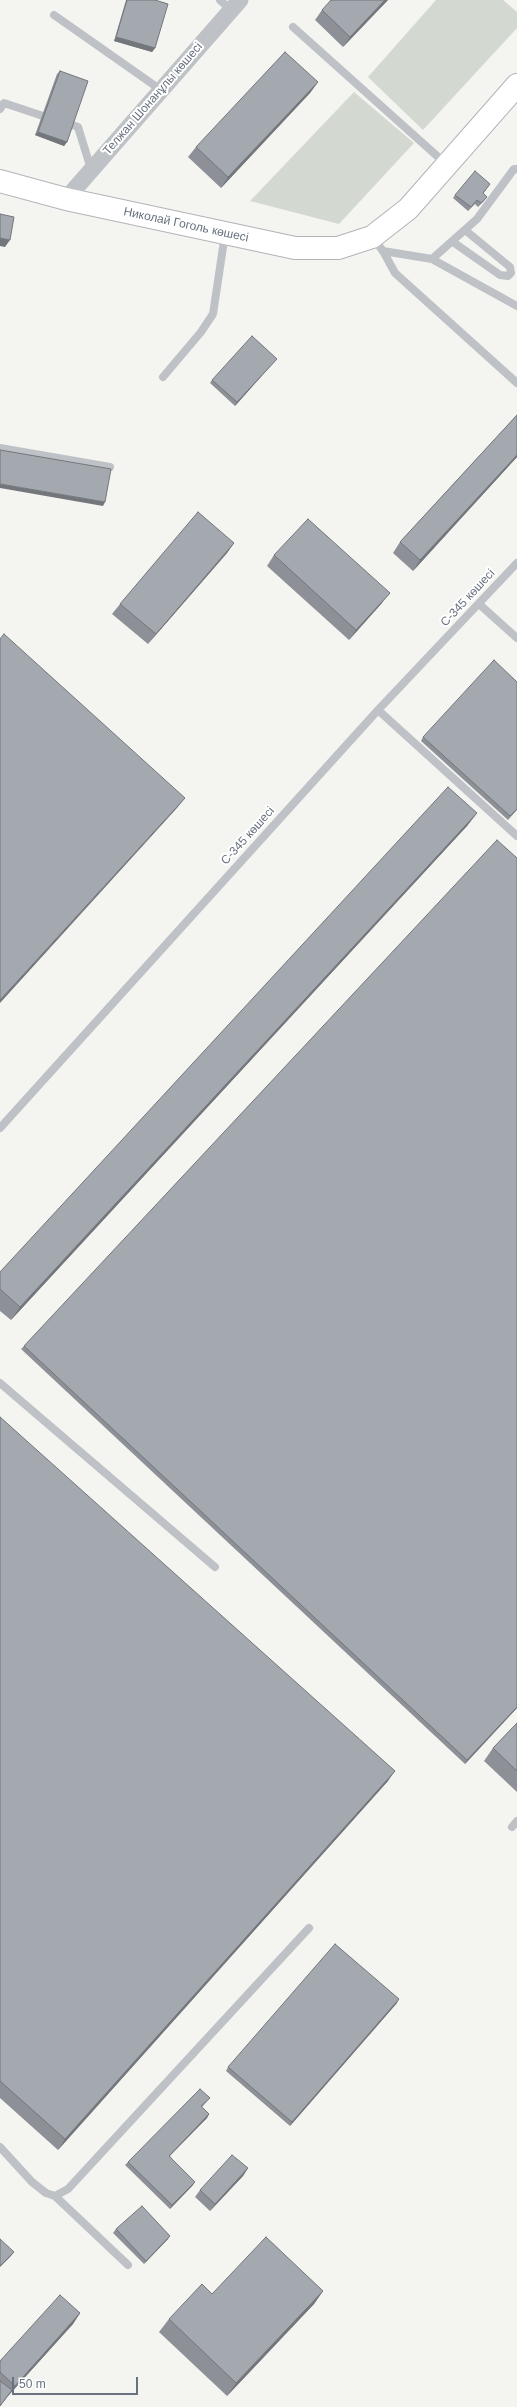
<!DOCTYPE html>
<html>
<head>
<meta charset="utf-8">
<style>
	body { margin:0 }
	#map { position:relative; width:517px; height:2407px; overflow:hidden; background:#f4f4f1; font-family:Arial,sans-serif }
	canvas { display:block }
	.scale { position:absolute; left:12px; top:2377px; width:126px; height:18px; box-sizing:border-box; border:2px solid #67717f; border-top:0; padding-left:5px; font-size:12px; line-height:14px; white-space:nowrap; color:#67717f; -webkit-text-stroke:3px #fff; paint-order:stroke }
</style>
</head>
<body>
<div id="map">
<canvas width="517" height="2407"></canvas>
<div class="scale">50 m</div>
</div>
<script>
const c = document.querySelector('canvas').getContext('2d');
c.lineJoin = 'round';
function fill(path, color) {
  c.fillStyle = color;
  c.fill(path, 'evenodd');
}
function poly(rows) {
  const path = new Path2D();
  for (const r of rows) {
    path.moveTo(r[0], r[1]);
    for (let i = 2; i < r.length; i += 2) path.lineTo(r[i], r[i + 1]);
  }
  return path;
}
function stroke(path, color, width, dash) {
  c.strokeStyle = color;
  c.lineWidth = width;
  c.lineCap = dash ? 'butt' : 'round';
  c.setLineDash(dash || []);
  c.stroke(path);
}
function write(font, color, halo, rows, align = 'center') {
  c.font = font + ' Arial,sans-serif';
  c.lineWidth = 4;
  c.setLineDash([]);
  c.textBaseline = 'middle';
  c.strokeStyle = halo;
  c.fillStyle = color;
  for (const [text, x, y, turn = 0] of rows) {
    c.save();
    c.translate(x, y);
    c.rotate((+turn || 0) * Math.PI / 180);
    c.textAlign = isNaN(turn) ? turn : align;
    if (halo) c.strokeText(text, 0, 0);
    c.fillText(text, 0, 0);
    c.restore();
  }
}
const green = poly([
	[436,0,503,0,517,12,517,28,423,130,368,77],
	[354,92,414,143,339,224,250,201]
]);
const lane = poly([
	[220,0,231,10],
	[54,15,161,90],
	[293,27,446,164],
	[0,109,4,103,52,119],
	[64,122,78,127,91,169],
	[373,238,383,251,395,273,517,383],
	[453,242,500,275,508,276,511,273,510,267,465,230],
	[383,251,432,259,517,306],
	[432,259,477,219,514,169,517,169],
	[163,377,201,332,213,314,225,234],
	[0,448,110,467],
	[479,604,517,638],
	[378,710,517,836],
	[0,1128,378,710,517,563],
	[0,1383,215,1567],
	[512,1827,517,1821],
	[0,2147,32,2182,46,2193,55,2196,68,2189,309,1928],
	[55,2196,128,2265]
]);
const street = poly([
	[66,199,240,0]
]);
const secondary = poly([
	[0,181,66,199,295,248,338,248,372,237,408,209,517,85]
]);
const wall = poly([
	[126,0,155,0,155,48,152,52,114,41],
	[388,0,343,47,315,20,322,10],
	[60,71,67,142,64,146,35,135,57,74],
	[318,82,310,93,221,188,188,157,196,147],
	[490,184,483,194,487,197,484,201,478,207,475,204,468,211,453,198,455,195],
	[277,359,274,362,235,406,210,383,212,380],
	[517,415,517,457,413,571,393,553,400,542],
	[234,543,227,553,148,644,112,614,120,604],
	[274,555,382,603,349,640,267,566],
	[423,737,517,810,508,820,421,741],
	[477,813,467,826,11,1320,0,1311,0,1272],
	[517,858,517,1708,465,1764,21,1349,24,1346],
	[0,1417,388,1781,58,2150,0,2098],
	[517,1723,517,1792,484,1761,493,1748],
	[397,2003,290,2126,226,2071,228,2067],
	[210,2098,202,2107,209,2114,207,2118,170,2156,193,2185,170,2209,125,2165,128,2162],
	[248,2168,243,2176,210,2211,195,2197,200,2190],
	[116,2229,168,2239,144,2264,113,2233],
	[323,2291,314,2304,227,2396,159,2332,169,2319,212,2294],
	[80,2313,73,2324,8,2396,0,2406,0,2361]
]);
const shadedWall = poly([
	[385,0,388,0,343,47,350,37],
	[116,37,155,48,152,52,114,41],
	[318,82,310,93,221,188,228,177],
	[38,132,67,142,64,146,35,135],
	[0,238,10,240,5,247,0,246],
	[277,359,274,362,235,406,237,402],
	[517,455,517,457,413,571,420,560],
	[0,484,105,502,103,506,0,488],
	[234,543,227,553,148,644,156,634],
	[390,593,382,603,349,640,356,630],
	[185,798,177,808,0,1003,0,1000],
	[477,813,467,826,11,1320,20,1307],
	[517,1707,517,1708,465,1764,467,1760],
	[395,1771,388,1781,58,2150,65,2139],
	[399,1999,397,2003,290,2126,292,2122],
	[209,2114,207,2118,166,2159,169,2156],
	[248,2168,243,2176,210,2211,215,2204],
	[195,2182,193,2185,170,2209,172,2205],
	[170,2236,168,2239,144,2264,146,2261],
	[14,2252,11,2256,0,2267,0,2266],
	[323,2291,314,2304,227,2396,236,2383],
	[80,2313,73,2324,8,2396,0,2406,15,2386]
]);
const building = poly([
	[127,0,155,0,168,4,155,48,116,37,127,0],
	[331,0,385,0,350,37,322,10,331,0],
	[285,52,318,82,228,177,196,147,285,52],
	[60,71,88,81,67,142,38,132,60,71],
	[475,171,490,184,483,193,487,197,481,203,477,200,471,207,455,195,475,171],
	[0,214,14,217,10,240,0,238,0,214],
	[252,336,277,359,237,402,212,380,252,336],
	[517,415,517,455,420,560,400,542,517,415],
	[0,450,111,469,105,502,0,484,0,450],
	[198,512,234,543,156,634,120,604,198,512],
	[308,519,390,593,356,630,274,555,308,519],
	[4,634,185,798,0,1000,0,639,4,634],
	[494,660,517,682,517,809,510,816,423,737,494,660],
	[448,787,477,813,20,1307,0,1289,0,1272,448,787],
	[497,840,517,858,517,1707,467,1760,24,1346,497,840],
	[0,1417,395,1771,65,2139,0,2081,0,1417],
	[517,1723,517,1771,493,1748,517,1723],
	[335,1944,399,1999,292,2122,228,2067,335,1944],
	[200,2089,210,2098,201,2106,209,2114,169,2156,195,2182,172,2205,128,2162,200,2089],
	[232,2155,248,2168,215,2204,200,2190,232,2155],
	[142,2206,170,2236,146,2261,116,2229,142,2206],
	[266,2237,323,2291,236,2383,169,2319,202,2284,212,2294,266,2237],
	[0,2239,14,2252,0,2266,0,2239],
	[60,2295,80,2313,15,2386,0,2372,0,2361,60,2295],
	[0,2381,12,2390,0,2406,0,2381]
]);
const streetNames = [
	["Телжан Шонанұлы көшесі",153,99,-49],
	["Николай Гоголь көшесі",186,225,12],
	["С-345 көшесі",468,598,-47],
	["С-345 көшесі",248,836,-48]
];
fill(green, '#d3d9d1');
stroke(secondary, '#b1b4b9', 24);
stroke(lane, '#bec1c5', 8);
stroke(street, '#bec1c5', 17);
stroke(secondary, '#fff', 22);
fill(wall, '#8d9197');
fill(shadedWall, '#73767b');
fill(building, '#a4a9b0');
stroke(building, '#73767b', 1);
write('12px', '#67717f', '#fff', streetNames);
</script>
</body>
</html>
